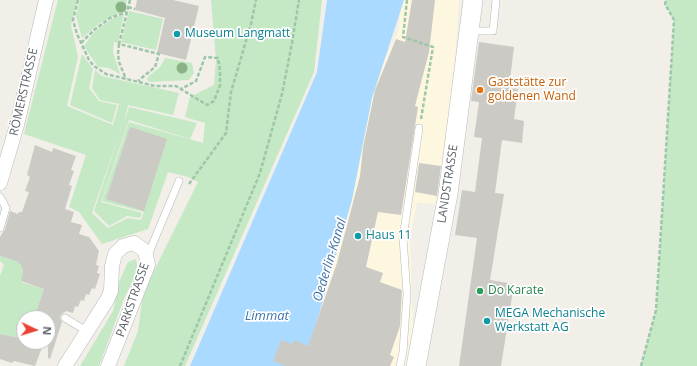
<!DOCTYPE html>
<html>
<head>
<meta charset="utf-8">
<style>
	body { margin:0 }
	#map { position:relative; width:697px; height:366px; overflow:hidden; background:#f1efe8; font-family:"Open Sans",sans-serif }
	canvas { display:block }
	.north { position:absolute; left:16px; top:310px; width:40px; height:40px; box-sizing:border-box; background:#fff; border:1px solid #bfc1c3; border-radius:50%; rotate:94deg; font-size:11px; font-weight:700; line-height:16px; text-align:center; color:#5f6368 }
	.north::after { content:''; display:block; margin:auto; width:14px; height:18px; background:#ea4335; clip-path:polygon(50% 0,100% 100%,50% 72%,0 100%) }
</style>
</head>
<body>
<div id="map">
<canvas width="697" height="366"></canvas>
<div class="north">N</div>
</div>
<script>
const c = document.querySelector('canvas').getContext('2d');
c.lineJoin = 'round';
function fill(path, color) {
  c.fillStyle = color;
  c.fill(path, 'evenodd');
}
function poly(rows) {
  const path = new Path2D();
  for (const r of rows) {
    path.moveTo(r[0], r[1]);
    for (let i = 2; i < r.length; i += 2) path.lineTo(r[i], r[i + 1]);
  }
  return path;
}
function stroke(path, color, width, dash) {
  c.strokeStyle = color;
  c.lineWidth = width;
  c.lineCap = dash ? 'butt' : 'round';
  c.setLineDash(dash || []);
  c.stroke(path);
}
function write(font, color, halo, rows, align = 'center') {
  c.font = font + ' "Open Sans",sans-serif';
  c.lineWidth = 3.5;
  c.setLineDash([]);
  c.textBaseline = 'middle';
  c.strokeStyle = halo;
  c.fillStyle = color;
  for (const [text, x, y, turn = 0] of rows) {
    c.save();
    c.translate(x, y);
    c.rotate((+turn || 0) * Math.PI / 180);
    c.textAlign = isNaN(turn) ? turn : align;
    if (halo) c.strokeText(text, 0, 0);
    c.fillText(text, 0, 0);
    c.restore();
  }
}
const commercial = poly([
	[402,0,459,0,450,135,441,204,417,203,410,237,413,333,409,366,271,366,368,96,398,32]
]);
const green = poly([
	[58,0,77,0,71,25,78,57,67,106,113,125,119,104,100,100,92,88,95,70,102,76,179,93,173,115,128,105,124,123,129,107,197,123,190,139,129,120,101,202,142,213,140,218,127,216,109,226,94,211,123,124,92,213,108,228,128,218,141,220,144,212,102,201,129,122,203,143,205,123,185,117,190,97,214,85,216,60,211,0,322,0,314,72,185,366,124,366,138,331,143,293,198,182,188,177,168,172,148,229,102,244,79,212,69,207,86,155,24,134],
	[80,0,127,0,124,11,101,22,82,38,76,16],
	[666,0,697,0,697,366,641,366,656,310,674,20,665,4],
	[129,11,163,19,156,50,121,42],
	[124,14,118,43,114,42,113,52,120,74,109,68,98,67,84,46,94,32,112,19],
	[82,54,93,69,89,88,99,101,117,105,112,123,70,105],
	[165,58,192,63,194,73,189,80,149,82,147,79,149,76,160,67],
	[0,256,16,261,22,266,23,273,21,282,44,289,34,318,24,318,24,339,0,334,0,276,4,265,0,261],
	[136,259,138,270,124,299,99,366,80,366,113,311,119,282,128,262]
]);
const water = poly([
	[327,0,404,0,372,98,352,200,304,366,190,366,317,72]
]);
const building = poly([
	[137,0,173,0,199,6,186,60,157,53,165,18,135,10],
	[412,0,435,0,429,52,415,106,418,107,401,215,378,212,366,267,383,273,380,282,402,290,400,326,390,355,394,357,390,366,285,366,273,361,281,340,293,344,294,340,308,346,337,263,360,176,363,148,375,90,396,39,405,42],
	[479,42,514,47,509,88,518,89,514,119,524,121,522,143,502,140,495,193,504,194,490,280,514,284,501,366,459,366,477,238,455,235,462,190,475,192,482,138,474,137,479,102,471,101],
	[130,127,167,139,144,211,106,199],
	[35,145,52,152,53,148,76,156,71,170,74,171,69,185,72,186,65,209,74,212,71,222,82,225,79,234,89,237,99,251,96,265,99,266,97,273,100,274,95,289,92,288,89,295,86,294,84,301,81,300,78,307,75,306,73,313,66,311,61,315,60,318,62,322,50,359,48,358,48,318,34,318,44,289,21,281,23,273,22,266,16,261,0,256,0,237,5,229,10,211,18,214,19,212,22,212,29,192,25,191,30,177,27,175],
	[419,163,441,166,437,196,415,192],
	[0,334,24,339,24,342,44,342,35,366,14,361,12,363,0,359]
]);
const path = poly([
	[78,0,73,20,77,34,89,60,94,66,106,74,155,86,176,86,207,105,214,101,220,85,220,70,218,58,205,57,196,81,181,89],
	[130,0,119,44,159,54,155,67,138,81],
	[407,0,403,37,433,47,421,119],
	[128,7,135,9],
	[81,43,94,30,110,18,127,12],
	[119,44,118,54,119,62,126,79],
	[189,184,226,133,231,92,251,24,256,0],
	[180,366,260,173,282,94,292,43,299,0],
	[641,366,656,310,674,20,665,4,666,0]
]);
const service = poly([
	[471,31,493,31,496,0],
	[0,197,6,208,0,228],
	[148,255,179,181],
	[65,318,88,332],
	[400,366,403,352,407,294,403,238,419,128]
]);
const minor = poly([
	[0,183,17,125,46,0],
	[65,366,107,300,111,291,112,266,115,254,123,246,134,243,145,251,148,265,108,366]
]);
const secondary = poly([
	[416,366,448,194,473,0]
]);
const trees = [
	[121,7],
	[182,68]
];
const markers = [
	[177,34,4,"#0f9aa8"],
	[480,90,4,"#e8710a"],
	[358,236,4,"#0f9aa8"],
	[480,291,4,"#2e9e5b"],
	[487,321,4,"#0f9aa8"]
];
const cultureNames = [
	["Museum Langmatt",185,34],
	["Haus 11",366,236],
	["MEGA Mechanische",495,314],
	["Werkstatt AG",495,328]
];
const foodNames = [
	["Gaststätte zur",488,83],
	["goldenen Wand",488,97]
];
const streetNames = [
	["RÖMERSTRASSE",24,92,-77],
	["LANDSTRASSE",448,184,-81],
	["PARKSTRASSE",133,300,-71]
];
const leisureNames = [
	["Do Karate",488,291]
];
const waterNames = [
	["Oederlin-Kanal",330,260,-73],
	["Limmat",267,316]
];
fill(commercial, '#fef7e0');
fill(green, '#c5e8c5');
fill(water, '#aadaff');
fill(building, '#cccac5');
stroke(service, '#b5b8bc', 8);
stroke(minor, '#b5b8bc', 15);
stroke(secondary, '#b6babf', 20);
stroke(path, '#9cc7a9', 2.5, [4, 2]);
stroke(service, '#fff', 7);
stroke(minor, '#fff', 14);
stroke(secondary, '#fff', 19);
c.fillStyle = '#89b387';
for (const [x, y] of trees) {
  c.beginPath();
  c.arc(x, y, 5.5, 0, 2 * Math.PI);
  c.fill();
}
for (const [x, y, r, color] of markers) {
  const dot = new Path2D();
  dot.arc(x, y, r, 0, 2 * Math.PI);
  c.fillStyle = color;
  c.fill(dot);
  stroke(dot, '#fff', 1.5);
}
write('12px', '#0d838f', '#fff', cultureNames, 'left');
write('12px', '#c56008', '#fff', foodNames, 'left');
write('12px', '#5f6368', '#fff', streetNames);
write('12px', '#27864d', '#fff', leisureNames, 'left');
write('italic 13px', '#4174aa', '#fff', waterNames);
</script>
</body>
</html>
